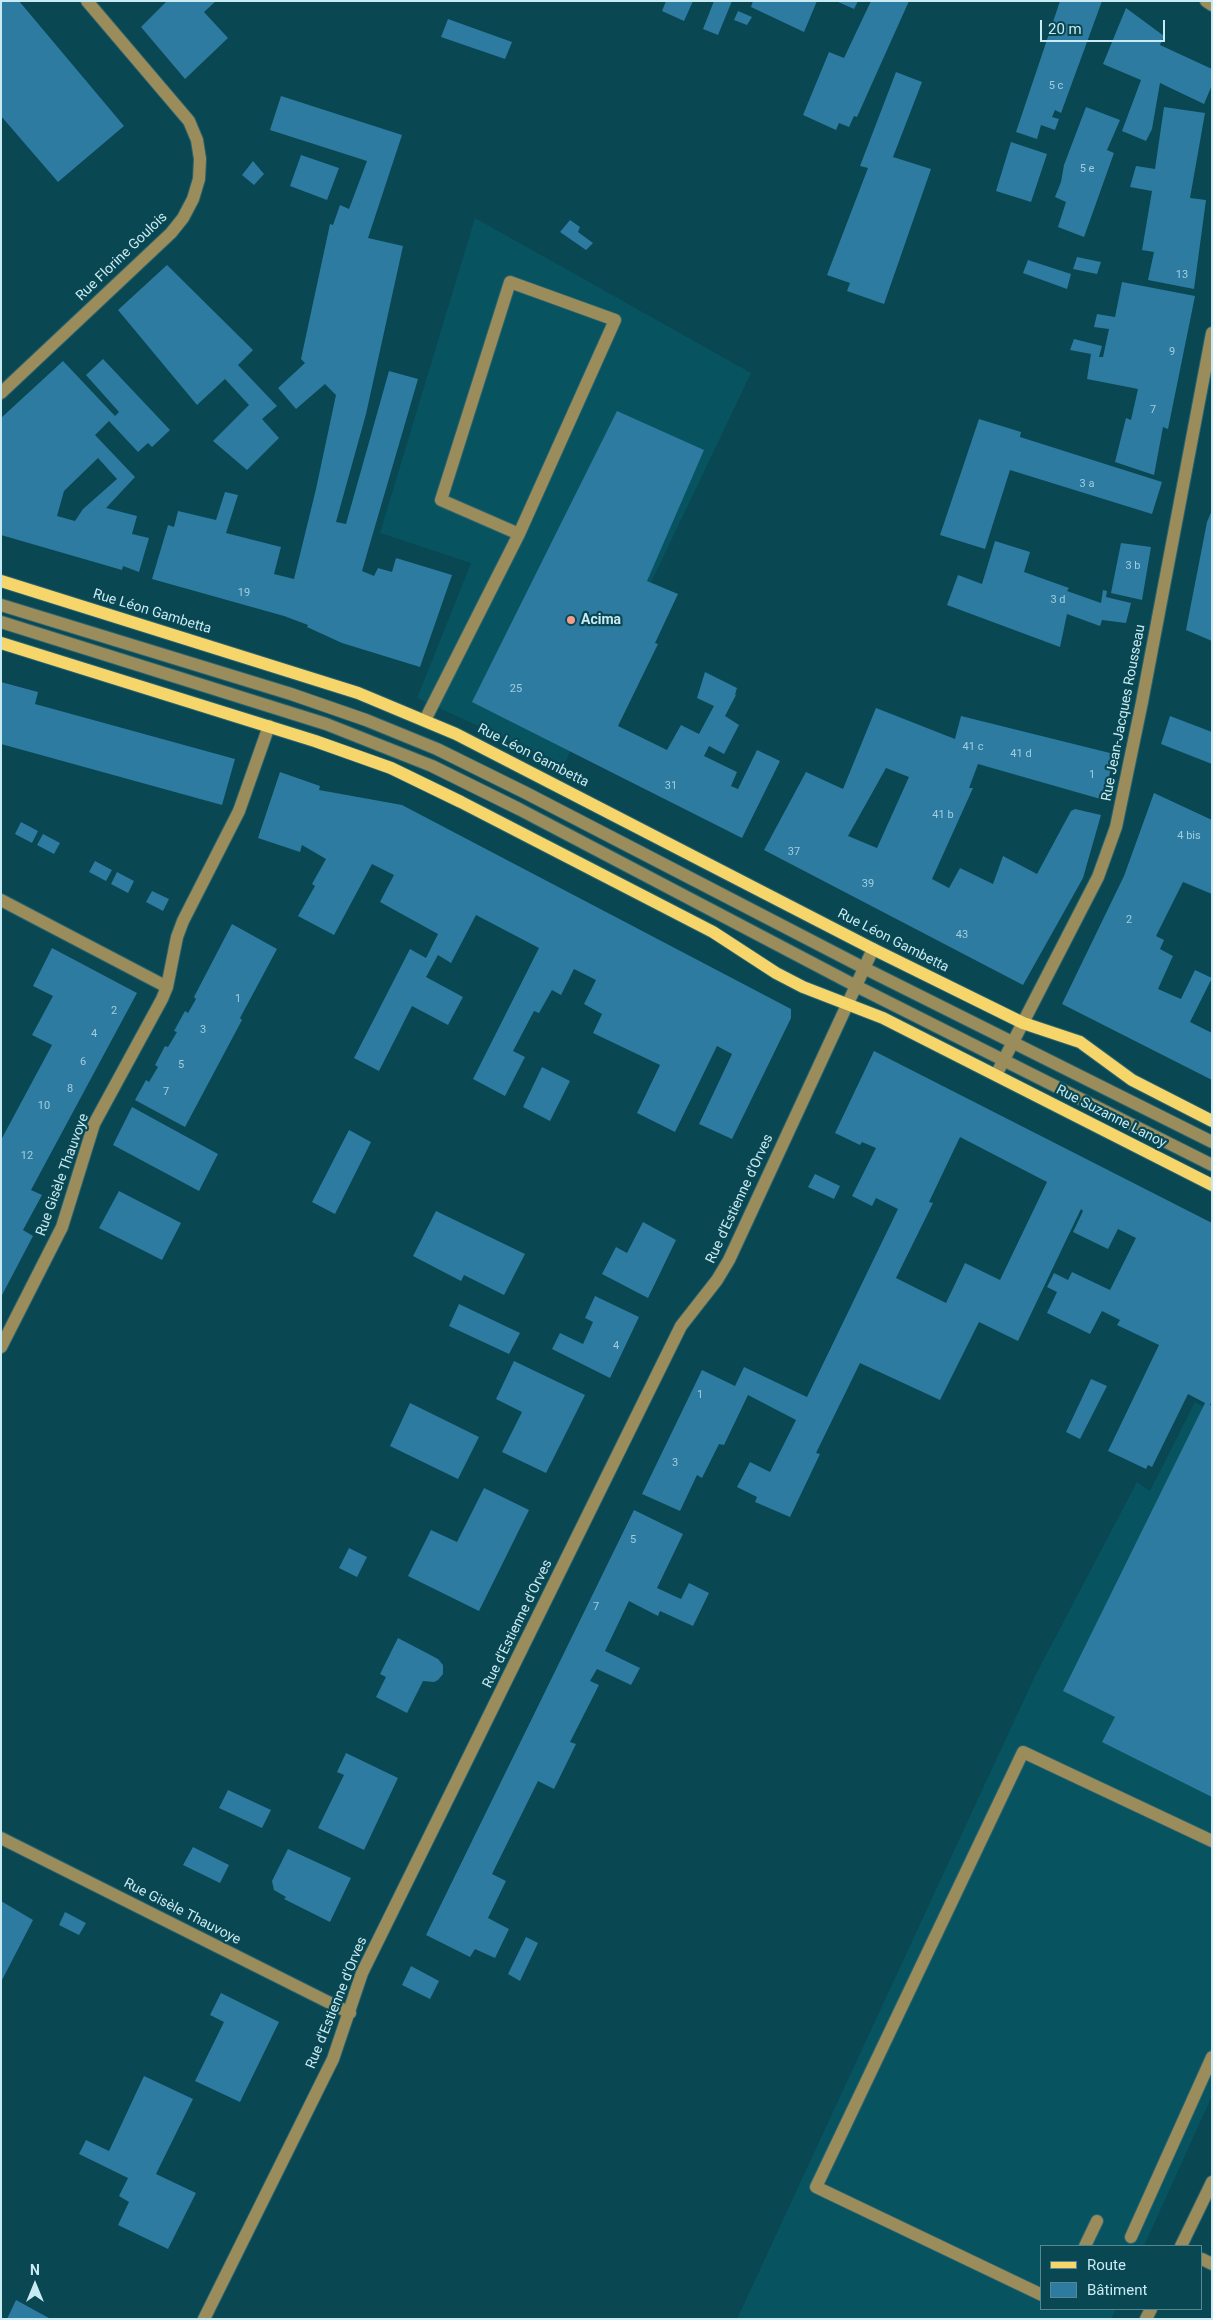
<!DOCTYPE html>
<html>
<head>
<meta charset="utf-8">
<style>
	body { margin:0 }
	#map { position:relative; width:1213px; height:2320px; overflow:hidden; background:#094752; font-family:Roboto,sans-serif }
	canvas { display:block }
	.frame { position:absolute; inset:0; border:2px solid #c8eaf2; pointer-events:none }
	.legend { position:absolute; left:1040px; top:2245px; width:162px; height:65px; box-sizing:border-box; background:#094752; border:1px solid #558892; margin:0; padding:6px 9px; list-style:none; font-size:15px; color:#c8eaf2 }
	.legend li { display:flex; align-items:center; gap:10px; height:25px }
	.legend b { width:25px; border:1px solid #558892 }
	.north { position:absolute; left:10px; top:2260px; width:50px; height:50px; -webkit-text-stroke:4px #094752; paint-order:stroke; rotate:0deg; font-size:14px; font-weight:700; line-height:20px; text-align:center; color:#c8eaf2 }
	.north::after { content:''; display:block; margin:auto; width:18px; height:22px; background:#c8eaf2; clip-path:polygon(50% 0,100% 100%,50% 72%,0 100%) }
	.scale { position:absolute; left:1040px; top:20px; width:125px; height:22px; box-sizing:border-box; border:2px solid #c8eaf2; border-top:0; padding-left:6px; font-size:15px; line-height:18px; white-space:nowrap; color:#c8eaf2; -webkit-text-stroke:4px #094752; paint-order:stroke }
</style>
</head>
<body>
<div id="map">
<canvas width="1213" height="2320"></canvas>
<div class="frame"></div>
<ul class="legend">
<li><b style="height:6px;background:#f6d66b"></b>Route</li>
<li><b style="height:14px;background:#2d7ba0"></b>Bâtiment</li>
</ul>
<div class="north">N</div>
<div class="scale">20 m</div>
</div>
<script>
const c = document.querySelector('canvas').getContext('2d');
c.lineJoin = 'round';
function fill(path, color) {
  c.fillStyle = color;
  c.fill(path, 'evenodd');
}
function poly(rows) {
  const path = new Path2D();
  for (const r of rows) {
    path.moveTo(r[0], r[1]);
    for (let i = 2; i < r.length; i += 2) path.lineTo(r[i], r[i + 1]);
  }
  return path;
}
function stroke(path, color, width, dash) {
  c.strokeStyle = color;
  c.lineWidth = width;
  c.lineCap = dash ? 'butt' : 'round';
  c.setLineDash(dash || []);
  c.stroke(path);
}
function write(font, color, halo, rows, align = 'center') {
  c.font = font + ' Roboto,sans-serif';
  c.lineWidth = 4.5;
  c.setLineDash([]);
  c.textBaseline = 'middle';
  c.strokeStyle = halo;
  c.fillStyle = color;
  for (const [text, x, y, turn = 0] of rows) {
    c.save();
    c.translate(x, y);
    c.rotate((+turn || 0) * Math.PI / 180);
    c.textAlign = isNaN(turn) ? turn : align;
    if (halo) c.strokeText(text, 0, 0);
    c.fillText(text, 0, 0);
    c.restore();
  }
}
const built = poly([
	[475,218,751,373,564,765,417,698,471,563,380,533],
	[1195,1402,1212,1410,1212,2096,1144,2246,1042,2246,1042,2309,1116,2309,1111,2319,737,2319,1035,1676,1137,1482,1150,1491]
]);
const building = poly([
	[1,1,19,1,124,126,58,182,1,116],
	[167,1,216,1,204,12,228,38,185,79,141,27],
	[666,1,693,1,684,21,662,11],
	[714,1,732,1,718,35,703,29],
	[753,1,817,1,804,32,751,7],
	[836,1,858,1,854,9],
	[871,1,909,1,857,117,854,116,849,127,839,123,836,130,803,115,829,52,844,58],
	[1060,1,1102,1,1061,113,1055,110,1052,117,1059,119,1055,130,1041,125,1037,139,1016,132],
	[1126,8,1164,36,1160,45,1212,69,1212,85,1204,104,1160,83,1152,129,1146,141,1122,131,1141,80,1103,64],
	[738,11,752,17,747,25,734,20],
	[448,19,512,42,505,59,441,37],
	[896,72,922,82,893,157,931,169,884,304,847,291,850,283,827,275,868,168,860,166],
	[281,96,402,135,368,238,403,246,366,414,336,522,346,524,389,371,418,379,362,571,374,576,378,568,392,572,396,558,452,575,420,667,342,643,307,627,308,625,284,616,152,579,168,525,174,527,178,511,216,520,225,492,238,495,226,533,281,547,274,574,294,579,316,489,336,395,325,384,296,409,278,388,305,363,301,359,330,224,333,225,340,205,349,209,367,161,270,130],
	[1086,107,1120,120,1107,150,1114,153,1084,237,1058,227,1066,202,1055,197,1061,182,1064,165],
	[1164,107,1205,113,1190,198,1206,200,1194,289,1148,280,1154,252,1142,250,1152,191,1130,187,1136,166,1155,169],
	[1011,142,1047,154,1031,202,996,191],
	[301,155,339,168,327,200,290,186],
	[253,161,264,174,254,185,242,175],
	[570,220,580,227,578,232,593,243,586,250,560,232],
	[1077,257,1101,262,1097,274,1073,269],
	[1028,260,1071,274,1067,289,1023,273],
	[167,265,253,350,238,365,277,406,262,419,279,438,247,470,213,441,249,405,225,379,197,405,118,310],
	[1122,282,1195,296,1168,429,1163,427,1154,475,1115,462,1126,418,1131,420,1138,389,1087,379,1091,354,1070,350,1074,339,1102,346,1099,357,1103,357,1109,329,1094,327,1097,314,1115,317],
	[103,359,170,430,152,447,148,443,138,452,109,421,95,435,135,477,106,508,137,516,132,534,149,538,139,572,123,566,122,570,1,535,1,418,63,361,115,416,119,412,86,375],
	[98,458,117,479,83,509,75,521,57,516,64,491],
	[617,411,704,450,647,581,678,594,655,643,658,644,618,726,667,750,681,725,699,734,714,706,697,698,705,672,737,688,735,695,736,695,725,716,739,725,724,754,709,746,704,756,737,772,731,786,738,789,757,750,780,761,742,838,472,702],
	[979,419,1021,432,1020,437,1162,482,1152,514,1010,470,985,549,940,535],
	[1212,510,1212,641,1186,630,1207,522],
	[995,541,1030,552,1024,572,1069,588,1067,591,1101,603,1103,590,1107,591,1106,597,1131,603,1126,623,1102,620,1100,626,1067,614,1060,647,947,605,958,575,982,584],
	[1121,543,1151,547,1142,600,1111,593],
	[1,682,38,692,35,704,235,759,222,805,1,744],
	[876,708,955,739,961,716,1114,754,1104,800,978,764,969,788,973,788,932,879,949,888,960,868,993,884,1003,856,1037,874,1071,811,1075,809,1101,815,1083,878,1023,985,764,850,806,772,843,789],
	[886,768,909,777,877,848,848,836],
	[1170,716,1212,732,1212,764,1161,744],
	[280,772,320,786,319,790,402,805,791,1009,791,1018,732,1139,699,1124,732,1054,717,1046,675,1132,637,1113,660,1065,593,1033,602,1014,584,1004,596,980,574,969,561,995,552,990,539,1013,534,1011,513,1051,525,1057,505,1096,473,1079,539,948,476,915,451,963,438,955,426,977,463,997,448,1025,412,1006,379,1071,354,1058,410,949,426,958,438,934,380,902,394,875,372,864,334,935,298,916,315,886,312,884,326,859,302,845,300,852,258,838],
	[1154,793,1212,820,1212,894,1183,882,1156,936,1164,940,1160,949,1173,956,1158,989,1181,999,1195,970,1212,978,1190,1022,1212,1033,1212,1080,1062,1004,1124,876],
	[21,822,38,831,32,843,15,834],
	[43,834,60,843,54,854,37,845],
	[95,861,112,870,106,881,89,872],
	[117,872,134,881,128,893,111,884],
	[152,891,169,899,163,911,146,902],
	[232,924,277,949,240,1018,242,1020,185,1127,135,1100,146,1080,149,1082,158,1067,155,1065,165,1046,168,1047,177,1032,174,1031,185,1011,188,1013,196,999,194,997],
	[52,948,137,993,31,1190,42,1195,23,1230,33,1236,1,1297,1,1140,52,1045,32,1035,53,996,33,986],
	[874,1051,1212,1223,1212,1401,1210,1405,1212,1406,1212,1797,1102,1742,1115,1717,1063,1691,1205,1403,1188,1394,1152,1467,1148,1465,1146,1469,1108,1451,1159,1345,1117,1325,1120,1320,1102,1311,1090,1334,1047,1313,1057,1292,1047,1287,1054,1273,1068,1280,1072,1272,1110,1290,1136,1238,1118,1229,1108,1249,1073,1232,1083,1211,1081,1209,1018,1341,979,1322,940,1400,860,1363,816,1453,820,1454,790,1517,755,1502,757,1497,737,1487,750,1462,770,1472,796,1420,748,1395,724,1445,719,1444,702,1478,697,1475,680,1511,642,1494,702,1370,735,1386,744,1367,807,1397,898,1209,876,1198,872,1206,852,1196,876,1148,862,1142,860,1145,835,1133],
	[960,1137,1047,1182,1000,1280,965,1263,946,1303,896,1278,933,1203,929,1202],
	[542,1067,570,1081,550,1121,523,1107],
	[132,1107,218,1154,199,1191,113,1145],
	[349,1130,371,1142,335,1214,312,1202],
	[815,1174,840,1186,834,1199,808,1187],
	[119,1191,181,1223,162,1260,99,1228],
	[436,1211,525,1254,504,1295,464,1275,461,1281,413,1256],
	[643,1222,676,1240,648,1298,602,1274,616,1247,627,1253],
	[595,1296,639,1317,610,1378,552,1349,560,1333,583,1344,593,1322,585,1318],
	[459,1304,520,1333,509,1354,449,1326],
	[514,1361,585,1395,546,1473,502,1452,522,1412,496,1399],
	[1091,1379,1107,1386,1080,1439,1066,1432],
	[410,1403,479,1437,458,1479,390,1446],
	[484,1488,529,1510,479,1611,408,1576,431,1530,457,1542],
	[634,1510,683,1534,657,1588,681,1599,689,1583,709,1593,693,1626,660,1611,658,1616,629,1601,605,1651,640,1668,631,1685,597,1669,590,1681,599,1685,570,1742,576,1744,554,1789,538,1781,492,1874,506,1881,488,1918,509,1929,495,1958,475,1949,470,1957,426,1935],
	[349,1548,367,1557,357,1577,339,1568],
	[398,1638,438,1659,443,1665,443,1674,438,1680,434,1682,423,1681,407,1713,376,1697,386,1677,380,1674],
	[346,1753,398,1778,364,1850,318,1828,344,1775,337,1772],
	[228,1790,271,1810,262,1828,219,1808],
	[193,1847,229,1865,220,1883,183,1865],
	[288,1849,351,1878,330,1922,284,1899,286,1897,274,1890,272,1881],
	[1,1901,33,1920,1,1982],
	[65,1912,86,1923,79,1935,59,1925],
	[526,1937,538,1943,520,1981,508,1974],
	[411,1966,439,1981,430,1999,402,1985],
	[221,1993,279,2022,240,2102,195,2081,224,2022,210,2015],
	[144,2076,193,2099,156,2174,196,2193,168,2249,118,2225,129,2202,119,2196,128,2178,79,2154,86,2140,109,2151],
	[16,2300,47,2317,51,2319,7,2319]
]);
const minor = poly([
	[1206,1,1212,5],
	[1,393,171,233,183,218,193,199,199,179,200,159,197,140,189,121,87,1],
	[1,605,291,694,366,720,437,749,526,793,864,968,1212,1142],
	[1,622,326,724,432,766,519,809,856,986,1212,1165],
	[425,720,519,534,615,320,510,282,441,500,519,534],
	[1,900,167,987],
	[996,1075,1098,877,1116,827,1142,702,1212,333],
	[1,1347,62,1227,94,1124,162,999,167,987,177,937,183,921,239,811,269,726],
	[1,1838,350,2013],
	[1131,2237,1212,2057],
	[1085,2246,1097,2221],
	[1181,2246,1212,2182],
	[1202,2259,1212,2264],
	[1042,2295,816,2187,1023,1752,1212,1841],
	[204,2319,333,2059,362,1973,681,1326,717,1280,729,1260,873,949],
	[1146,2319,1151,2309]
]);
const major = poly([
	[1,581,358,693,456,734,873,949,1023,1023,1080,1042,1132,1080,1212,1121],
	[1,643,315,741,391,768,461,802,713,932,776,973,803,987,883,1018,1212,1185]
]);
const markers = [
	[571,620,5,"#f49e8a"]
];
const numberNames = [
	["5 c",1056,86],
	["5 e",1087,169],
	["13",1182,275],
	["9",1172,352],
	["7",1153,410],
	["3 a",1087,484],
	["3 b",1133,566],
	["19",244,593],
	["3 d",1058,600],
	["25",516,689],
	["41 c",973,747],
	["41 d",1021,754],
	["1",1092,775],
	["31",671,786],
	["41 b",943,815],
	["4 bis",1189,836],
	["37",794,852],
	["39",868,884],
	["2",1129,920],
	["43",962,935],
	["1",238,999],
	["2",114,1011],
	["3",203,1030],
	["4",94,1034],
	["6",83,1062],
	["5",181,1065],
	["8",70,1089],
	["7",166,1092],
	["10",44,1106],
	["12",27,1156],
	["4",616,1346],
	["1",700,1395],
	["3",675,1463],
	["5",633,1540],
	["7",596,1607]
];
const streetNames = [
	["Rue Florine Goulois",122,257,-44],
	["Rue Léon Gambetta",152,612,17],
	["Rue Jean-Jacques Rousseau",1124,713,-79],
	["Rue Léon Gambetta",533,756,27],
	["Rue Léon Gambetta",893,941,27],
	["Rue Suzanne Lanoy",1111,1117,27],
	["Rue Gisèle Thauvoye",63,1175,-70],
	["Rue d'Estienne d'Orves",740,1199,-65],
	["Rue d'Estienne d'Orves",518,1624,-64],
	["Rue Gisèle Thauvoye",182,1912,27],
	["Rue d'Estienne d'Orves",337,2003,-68]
];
const poiNames = [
	["Acima",581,620]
];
fill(built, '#085360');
fill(building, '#2d7ba0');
stroke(minor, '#2b646f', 14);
stroke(major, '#2b646f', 14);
stroke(minor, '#9b8c5b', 12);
stroke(major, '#f6d66b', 12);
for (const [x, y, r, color] of markers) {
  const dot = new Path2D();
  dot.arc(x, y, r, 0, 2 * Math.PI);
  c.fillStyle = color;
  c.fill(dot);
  stroke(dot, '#094752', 2);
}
write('11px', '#a1cede', null, numberNames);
write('14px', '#c8eaf2', '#094752', streetNames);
write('bold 14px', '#c8eaf2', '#094752', poiNames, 'left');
</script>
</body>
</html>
